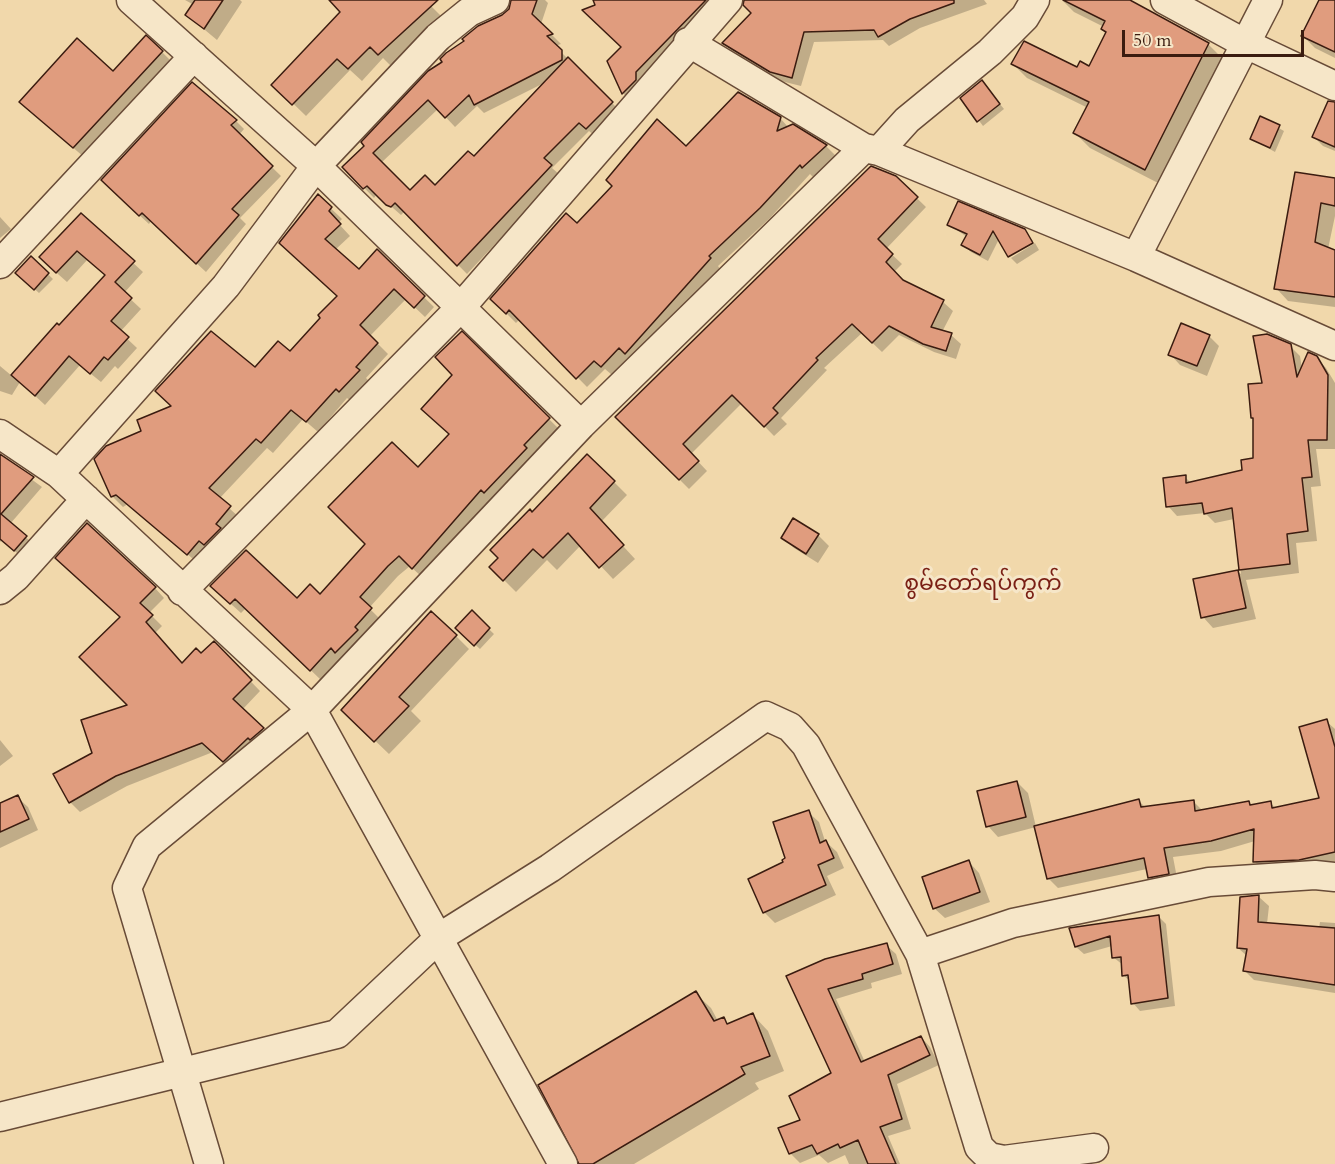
<!DOCTYPE html>
<html>
<head>
<meta charset="utf-8">
<style>
	body { margin:0 }
	#map { position:relative; width:1335px; height:1164px; overflow:hidden; background:#f1d8ab; font-family:Cardo,serif }
	canvas { display:block }
	.scale { position:absolute; left:1122px; top:30px; width:182px; height:27px; box-sizing:border-box; border:3px solid #3b1c10; border-top:0; padding-left:8px; font-size:18px; line-height:21px; white-space:nowrap; color:#3b1c10; -webkit-text-stroke:4px #f6e6c8; paint-order:stroke }
</style>
</head>
<body>
<div id="map">
<canvas width="1335" height="1164"></canvas>
<div class="scale">50 m</div>
</div>
<script>
const c = document.querySelector('canvas').getContext('2d');
c.lineJoin = 'round';
function fill(path, color) {
  c.fillStyle = color;
  c.fill(path, 'evenodd');
}
function poly(rows) {
  const path = new Path2D();
  for (const r of rows) {
    path.moveTo(r[0], r[1]);
    for (let i = 2; i < r.length; i += 2) path.lineTo(r[i], r[i + 1]);
  }
  return path;
}
function stroke(path, color, width, dash) {
  c.strokeStyle = color;
  c.lineWidth = width;
  c.lineCap = dash ? 'butt' : 'round';
  c.setLineDash(dash || []);
  c.stroke(path);
}
function write(font, color, halo, rows, align = 'center') {
  c.font = font + ' Cardo,"Noto Sans Myanmar",serif';
  c.lineWidth = 6;
  c.setLineDash([]);
  c.textBaseline = 'middle';
  c.strokeStyle = halo;
  c.fillStyle = color;
  for (const [text, x, y, turn = 0] of rows) {
    c.save();
    c.translate(x, y);
    c.rotate((+turn || 0) * Math.PI / 180);
    c.textAlign = isNaN(turn) ? turn : align;
    if (halo) c.strokeText(text, 0, 0);
    c.fillText(text, 0, 0);
    c.restore();
  }
}
const shadow = poly([
	[185,0,240,0,242,2,217,40,187,15,194,5],
	[347,0,425,0,444,19,392,67,383,58,362,81,350,70,306,116,273,84,343,12],
	[512,0,545,0,548,3,541,24,561,44,555,46,621,112,596,137,589,131,552,168,560,175,467,274,405,211,401,215,377,194,374,198,344,167,479,27,509,11],
	[546,82,474,158,436,187,410,192,381,163,438,109,455,127,477,106,484,113],
	[595,0,725,0,632,103,623,93,608,61,623,47],
	[744,0,984,0,987,4,920,28,889,46,883,40,814,42,801,86,781,81,734,53,724,43,753,13],
	[1062,0,1124,0,1208,44,1223,59,1160,184,1090,148,1075,133,1088,108,1027,78,1012,63,1090,68,1107,33,1104,27,1074,12],
	[1319,0,1335,0,1335,58,1315,48,1303,36],
	[162,52,172,62,84,157,31,112],
	[982,82,1004,109,983,126,962,98],
	[1335,108,1335,151,1323,146,1314,137],
	[780,118,789,128,793,126,826,146,836,156,813,177,810,174,770,218,718,266,720,269,636,362,630,357,612,375,605,369,587,387,520,319,516,323,492,299,577,225,686,148],
	[1261,118,1284,131,1275,152,1252,139],
	[236,121,244,129,239,135,281,176,240,218,246,224,206,272,151,221,149,224,111,189],
	[1296,173,1335,180,1335,216,1328,249,1335,252,1335,307,1288,301,1276,288],
	[895,177,926,207,886,249,902,264,894,272,902,281,943,302,953,311,942,332,951,335,961,344,956,359,934,352,899,335,882,352,862,333,824,368,827,370,781,418,787,424,774,436,742,403,691,454,707,471,689,489,617,417],
	[319,197,342,219,338,223,350,236,335,250,359,271,377,251,434,307,425,317,406,299,370,336,388,354,366,378,369,381,351,401,347,398,318,432,303,419,273,453,267,448,219,499,240,518,199,564,128,504,123,507,112,496,143,431,290,353,338,296,291,254],
	[81,215,143,272,124,293,141,309,120,332,137,348,118,369,115,366,101,382,80,365,45,405,20,382,12,395,0,391,0,366,12,376,106,276,88,259,67,282,50,267],
	[0,217,11,229,0,238],
	[951,226,1024,230,1033,241,1009,255,999,239,988,261,971,252,963,245,967,237],
	[1035,243,1039,250,1017,264,1011,258],
	[31,258,53,279,39,293,17,273],
	[462,333,559,429,423,578,410,566,398,576,369,608,381,620,346,662,342,658,321,680,246,608,241,613,222,596,297,600,320,596,367,544,418,469,451,435,454,375],
	[1209,336,1219,346,1207,376,1180,365,1170,354],
	[1290,346,1300,356,1302,369,1316,357,1326,368,1335,383,1335,449,1316,449,1321,486,1311,487,1317,541,1296,543,1299,573,1246,580,1256,619,1213,628,1203,617,1238,572,1241,574,1234,519,1215,523,1205,513,1177,516,1168,506,1185,477,1191,483,1244,471,1254,460,1254,420,1252,418,1263,384],
	[0,456,42,487,10,524,36,546,25,560,2,540,0,542],
	[614,482,627,495,601,522,635,559,613,579,581,545,557,570,547,560,516,592,491,567,532,514],
	[818,535,829,546,818,563,794,548,783,537],
	[155,588,164,598,149,613,162,626,155,633,182,664,201,655,214,643,260,691,242,710,273,739,233,771,213,752,127,786,80,812,70,802,94,754,129,705,81,657],
	[472,613,494,634,480,649,457,628],
	[456,636,469,649,411,711,421,721,389,754,343,710],
	[1326,721,1335,729,1335,865,1264,871,1254,861,1255,841,1221,851,1173,857,1178,883,1159,887,1149,877,1147,869,1058,888,1048,878,1036,827,998,837,988,826,1017,782,1028,793,1036,827,1139,801,1146,808,1193,801,1203,811,1249,802,1252,806,1270,803,1276,808,1321,799],
	[0,740,13,756,0,766],
	[17,797,28,807,38,830,0,848,0,805],
	[808,812,819,822,825,841,837,852,844,868,827,876,836,895,775,923,764,912],
	[969,862,979,873,990,902,945,918,934,908],
	[1259,897,1269,906,1267,924,1319,928,1320,922,1335,923,1335,993,1254,980,1244,970,1247,956,1238,948],
	[1158,916,1166,924,1175,1006,1140,1011,1133,1003,1130,981,1123,975,1123,965,1113,957,1112,946,1084,954,1076,947],
	[886,945,896,954,902,974,871,983,872,988,836,999,865,1062,921,1037,930,1047,939,1065,897,1084,911,1129,888,1136,900,1164,849,1164,845,1155,828,1163,819,1155,800,1163,790,1153,802,1120,833,1074,788,977],
	[695,993,711,1008,718,1021,723,1019,729,1025,753,1015,768,1031,784,1071,755,1083,759,1089,634,1164,582,1164]
]);
const building = poly([
	[195,0,223,0,204,29,185,15,195,0],
	[329,0,438,0,378,55,370,47,348,69,337,59,292,105,271,85,340,12,329,0],
	[511,0,537,0,532,14,553,34,547,36,562,50,562,60,474,105,469,95,445,118,428,100,373,153,410,190,425,175,435,185,468,151,474,156,568,57,613,102,586,129,579,123,544,158,552,165,457,266,395,203,391,207,386,205,367,186,363,189,342,167,364,146,361,142,428,71,442,62,440,59,446,53,464,41,462,39,478,26,502,15,509,9,511,0],
	[593,0,706,0,636,72,636,80,622,94,607,61,621,47,582,10,595,5,593,0],
	[744,0,954,0,954,3,910,19,878,37,874,30,804,32,792,78,770,72,722,43,751,13,743,5,744,0],
	[1063,0,1130,0,1209,43,1145,170,1073,133,1089,102,1011,64,1024,41,1077,67,1080,61,1089,66,1106,32,1101,29,1105,21,1063,0],
	[1319,0,1335,0,1335,52,1301,36,1319,0],
	[146,35,163,51,73,148,19,102,77,38,113,71,146,35],
	[982,80,1000,104,977,122,960,98,982,80],
	[192,82,237,120,231,125,273,166,232,209,239,215,196,264,142,213,139,216,101,180,192,82],
	[738,92,781,117,777,131,793,124,827,145,802,168,800,165,760,208,709,256,711,258,625,354,619,348,601,367,594,361,576,379,509,310,506,314,490,299,566,213,577,223,612,186,606,180,657,119,686,146,738,92],
	[1328,101,1335,102,1335,147,1312,137,1328,101],
	[1260,116,1280,125,1270,148,1250,139,1260,116],
	[871,166,896,176,918,197,878,239,893,254,886,262,903,280,944,300,931,327,952,333,946,351,923,344,889,326,872,343,852,324,816,358,818,360,773,408,778,413,764,427,732,395,683,444,699,461,679,480,615,417,871,166],
	[1295,172,1335,178,1335,206,1321,203,1315,242,1335,250,1335,297,1274,289,1295,172],
	[318,194,332,207,329,211,341,224,325,239,359,269,377,249,425,296,414,308,394,289,360,325,378,343,356,367,360,370,339,392,336,389,306,422,291,410,261,443,256,439,209,488,231,506,216,524,221,528,204,545,199,541,187,555,116,495,111,497,94,459,106,446,141,431,137,420,171,406,155,391,211,331,255,367,278,341,290,351,320,318,318,315,337,296,279,243,318,194],
	[958,201,1025,229,1033,243,1008,257,993,231,980,255,961,245,967,234,947,225,958,201],
	[81,213,135,261,115,282,132,298,111,321,129,337,108,360,104,357,90,374,69,356,35,396,11,375,57,323,59,325,105,275,77,251,56,273,39,257,81,213],
	[31,256,49,273,34,290,15,273,31,256],
	[1181,323,1210,335,1197,366,1168,355,1181,323],
	[462,331,550,418,524,445,527,448,484,493,481,490,412,569,399,556,388,566,360,597,372,608,355,627,358,630,335,653,331,648,310,671,235,599,230,604,210,586,246,550,297,598,310,584,320,594,365,544,328,507,392,442,418,467,449,434,421,409,452,375,435,357,462,331],
	[1267,334,1291,344,1297,377,1308,352,1317,356,1328,375,1327,440,1308,440,1312,477,1302,478,1308,531,1287,534,1290,564,1239,570,1232,508,1204,514,1202,503,1166,507,1163,478,1186,475,1186,483,1242,470,1241,460,1253,458,1253,418,1251,418,1248,384,1262,383,1253,336,1267,334],
	[0,454,34,477,1,514,27,536,14,551,0,539,0,454],
	[587,454,615,481,590,508,624,545,599,568,568,533,543,558,533,549,503,581,489,567,498,558,490,550,530,509,532,512,587,454],
	[793,518,819,534,806,554,781,538,793,518],
	[87,523,156,587,140,603,153,615,146,622,182,663,196,648,201,653,214,641,252,680,233,699,264,728,250,740,248,738,223,762,202,743,116,776,69,803,53,774,92,753,81,720,127,705,79,657,120,617,55,558,87,523],
	[1238,570,1246,608,1201,618,1193,579,1238,570],
	[472,610,490,628,474,646,455,628,472,610],
	[431,611,457,635,399,697,409,706,374,742,341,710,431,611],
	[1327,719,1335,747,1335,852,1299,860,1253,862,1254,829,1211,841,1164,848,1169,874,1148,878,1144,858,1047,879,1034,826,1139,799,1141,807,1194,800,1195,811,1249,801,1250,805,1271,801,1272,808,1319,798,1299,727,1327,719],
	[1017,781,1026,817,986,827,977,791,1017,781],
	[18,795,29,819,0,832,0,803,18,795],
	[809,810,820,843,826,840,834,858,818,865,826,885,763,913,748,879,783,862,782,860,785,858,773,822,809,810],
	[969,860,980,892,933,909,922,877,969,860],
	[1259,895,1258,922,1335,928,1335,985,1243,971,1247,949,1237,948,1240,897,1259,895],
	[1159,915,1168,998,1131,1004,1128,975,1122,976,1121,957,1112,958,1110,936,1075,947,1069,928,1159,915],
	[887,943,893,964,862,974,863,979,828,989,861,1062,921,1036,930,1055,888,1075,902,1119,880,1127,896,1164,868,1164,858,1140,840,1148,838,1144,817,1154,812,1145,789,1154,778,1128,800,1120,789,1096,831,1073,786,976,825,959,887,943],
	[696,991,714,1021,724,1017,727,1024,753,1013,770,1056,741,1067,745,1074,593,1164,579,1164,538,1085,696,991]
]);
const street = poly([
	[131,0,316,166,581,425],
	[1165,0,1246,44,1335,86],
	[688,42,864,148],
	[879,151,907,120,990,52,1025,17,1035,0],
	[1136,257,1268,0],
	[0,264,194,56],
	[0,434,59,474,312,710,563,1164],
	[59,474,226,286,316,166,438,37,469,12,495,0],
	[0,590,16,577,86,499],
	[182,591,461,307,728,0],
	[920,954,1013,923,1209,882,1315,875,1335,877],
	[0,1117,337,1034,440,937,550,868,766,716,790,727,806,745,920,954,979,1147,989,1157,1004,1160,1094,1148],
	[209,1164,127,888,147,846,312,710,581,425,864,148,879,151,1136,257,1335,346]
]);
const quarterNames = [
	["စွမ်တော်ရပ်ကွက်",983,585]
];
fill(shadow, '#0003');
fill(building, '#e09c7e');
stroke(building, '#3b1c10', 1.5);
stroke(street, '#684b37', 31);
stroke(street, '#f6e6c8', 28);
write('22px', '#7a1f14', '#f6e6c8', quarterNames);
</script>
</body>
</html>
